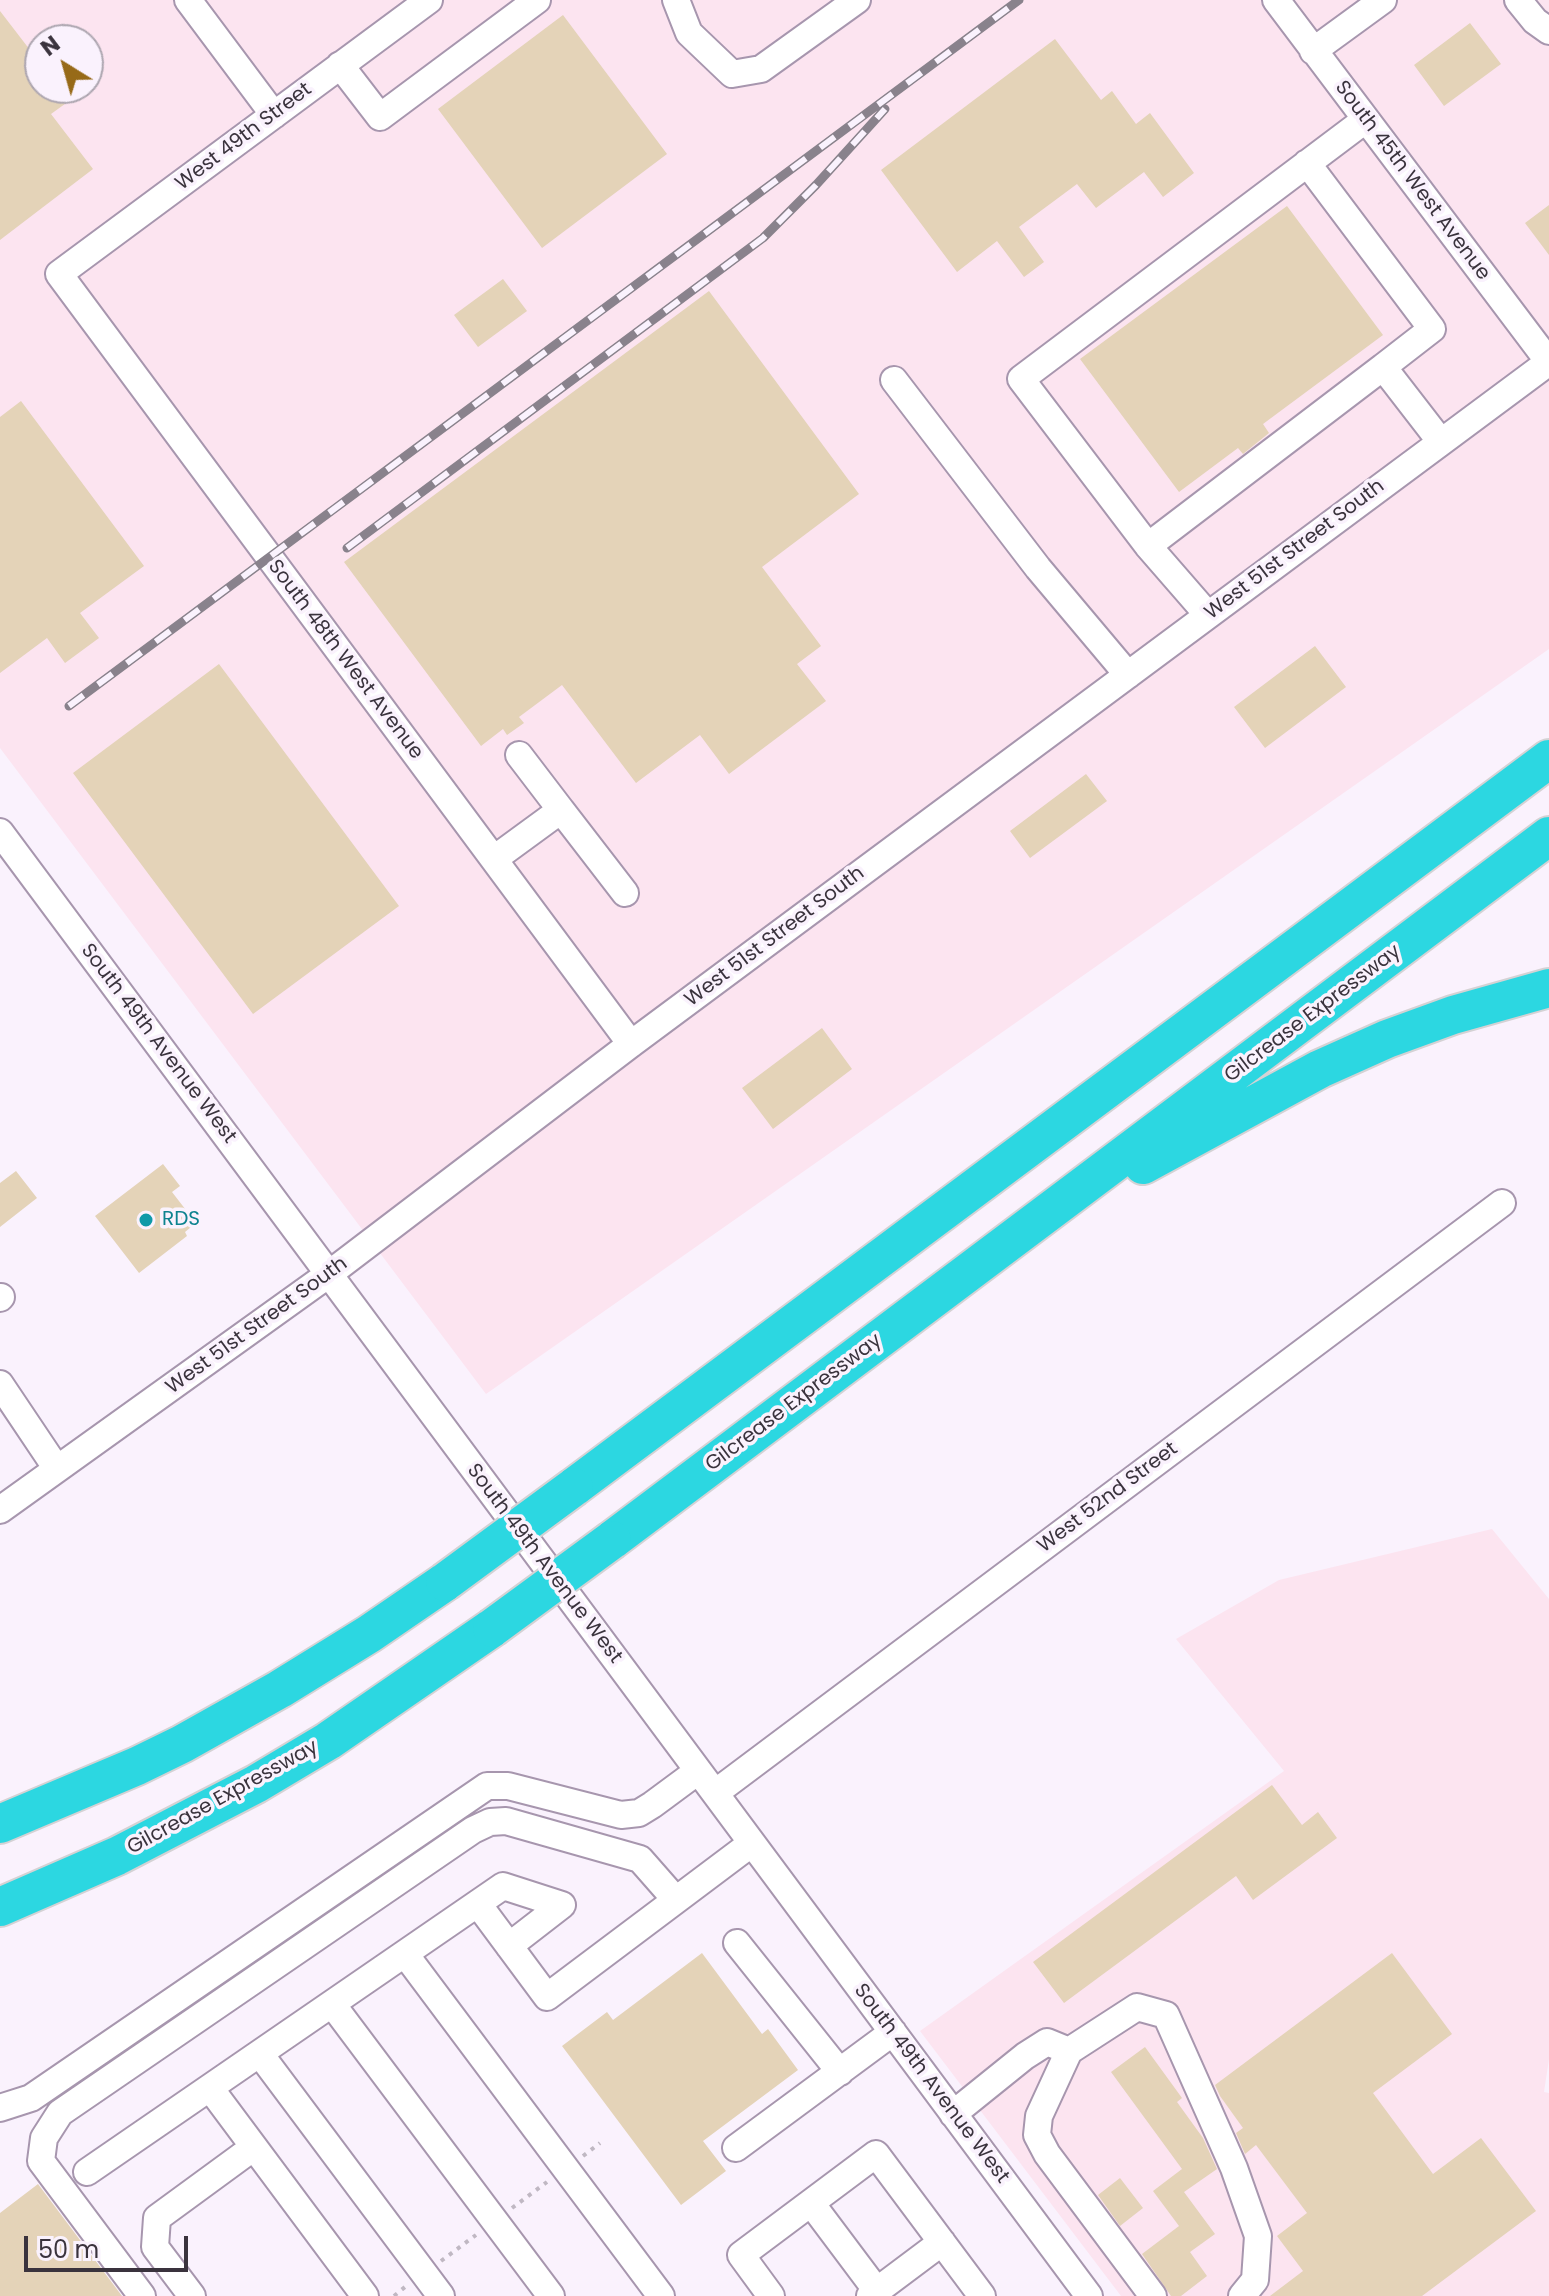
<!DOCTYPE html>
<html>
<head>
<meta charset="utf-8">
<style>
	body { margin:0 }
	#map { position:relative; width:1549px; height:2296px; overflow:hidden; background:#faf2fd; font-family:Poppins,sans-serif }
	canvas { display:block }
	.north { position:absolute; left:24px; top:24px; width:80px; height:80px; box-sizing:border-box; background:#faf2fd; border:2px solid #ada6b0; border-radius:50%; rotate:323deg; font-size:22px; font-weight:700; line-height:32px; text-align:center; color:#3a333d }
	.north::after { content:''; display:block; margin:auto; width:28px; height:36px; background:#976a18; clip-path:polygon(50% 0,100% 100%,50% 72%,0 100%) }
	.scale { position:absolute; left:24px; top:2236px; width:164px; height:36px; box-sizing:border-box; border:4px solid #3a333d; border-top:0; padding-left:10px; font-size:24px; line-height:28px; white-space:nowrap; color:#3a333d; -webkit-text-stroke:6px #faf2fd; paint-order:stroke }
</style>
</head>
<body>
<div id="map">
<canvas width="1549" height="2296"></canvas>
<div class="north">N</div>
<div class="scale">50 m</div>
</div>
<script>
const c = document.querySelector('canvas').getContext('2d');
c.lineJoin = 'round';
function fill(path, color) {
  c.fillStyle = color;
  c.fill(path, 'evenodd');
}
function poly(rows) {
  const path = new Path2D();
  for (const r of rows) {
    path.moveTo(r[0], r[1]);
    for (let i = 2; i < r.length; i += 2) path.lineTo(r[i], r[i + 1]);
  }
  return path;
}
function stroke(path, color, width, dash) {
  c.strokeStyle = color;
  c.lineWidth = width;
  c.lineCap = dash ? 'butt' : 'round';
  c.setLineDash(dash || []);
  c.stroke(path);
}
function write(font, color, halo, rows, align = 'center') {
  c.font = font + ' Poppins,sans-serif';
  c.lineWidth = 7;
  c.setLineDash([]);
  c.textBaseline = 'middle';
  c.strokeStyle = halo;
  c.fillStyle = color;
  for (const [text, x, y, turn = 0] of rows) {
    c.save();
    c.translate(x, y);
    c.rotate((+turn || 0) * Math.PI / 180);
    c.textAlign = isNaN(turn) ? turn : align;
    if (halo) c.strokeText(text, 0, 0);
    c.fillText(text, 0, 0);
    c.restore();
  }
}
const industrial = poly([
	[0,0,1549,0,1549,649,486,1394,0,748],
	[40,40,88,40,88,88,40,88],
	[1492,1529,1549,1599,1549,2059,1544,2092,1549,2093,1549,2296,1121,2296,920,2031,1284,1771,1176,1639,1279,1580]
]);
const building = poly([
	[0,11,40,63,40,88,59,88,69,101,51,114,93,169,0,240],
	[563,15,667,154,542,248,438,109],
	[1470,23,1501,64,1444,106,1414,65],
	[1055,39,1101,100,1112,91,1136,124,1150,113,1194,173,1163,197,1144,172,1096,208,1077,184,1019,227,1044,262,1024,277,997,241,957,272,881,170],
	[1549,205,1549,255,1525,223],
	[1287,206,1383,335,1263,424,1269,433,1243,454,1238,448,1179,492,1080,359],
	[503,279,527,311,478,347,454,315],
	[709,291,859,494,762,567,821,646,797,664,826,701,729,774,700,735,636,783,562,685,519,717,524,723,507,735,503,729,481,746,344,562],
	[21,401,144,566,80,613,99,638,65,663,47,638,0,673,0,417],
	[1315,646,1346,687,1265,748,1234,707],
	[219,664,399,906,253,1014,73,773],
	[1086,774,1107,801,1030,858,1010,831],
	[822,1028,852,1069,773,1129,742,1088],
	[163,1164,180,1186,172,1192,196,1223,185,1232,187,1236,139,1273,95,1216],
	[16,1171,37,1198,0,1227,0,1183],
	[1272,1785,1302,1825,1318,1812,1337,1838,1253,1900,1236,1876,1064,2003,1033,1962],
	[702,1953,762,2034,768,2029,798,2070,703,2141,726,2171,681,2205,562,2046,607,2012,613,2020],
	[1392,1953,1452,2034,1373,2093,1433,2174,1481,2138,1536,2211,1422,2296,1270,2296,1303,2271,1277,2236,1307,2213,1256,2145,1245,2154,1236,2133,1243,2128,1220,2096,1215,2085],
	[1145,2047,1182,2098,1177,2102,1203,2138,1217,2169,1184,2192,1215,2234,1190,2252,1207,2276,1181,2296,1171,2296,1142,2254,1179,2226,1153,2191,1182,2169,1111,2072],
	[1120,2178,1143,2208,1120,2226,1098,2195],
	[38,2184,122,2296,0,2296,0,2213]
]);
const path = poly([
	[583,2156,600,2143],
	[512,2208,547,2182],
	[441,2261,476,2235],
	[394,2296,405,2287]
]);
const minor = poly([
	[188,0,274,115],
	[429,0,59,274,631,1044],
	[676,0,689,33,732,74,761,69,857,0],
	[1518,0,1535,21,1549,31],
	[1313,51,1383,0],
	[340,65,380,117,537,0],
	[1307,163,1432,329,1383,367,1441,442],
	[894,380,1038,568,1128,675],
	[1148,546,1383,367],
	[1208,615,1148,546,1021,379,1365,120],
	[519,755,561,810],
	[0,832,1089,2296],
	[494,859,561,810,625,893],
	[0,1298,1,1297],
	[0,1384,57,1469],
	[0,1510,329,1274,631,1044,1549,362,1276,0],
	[715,1793,1502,1203],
	[478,1904,547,1997,752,1843],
	[737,1943,840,2072],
	[405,1954,661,2296],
	[332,2004,551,2296],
	[1069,2051,1137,2007,1166,2015,1234,2168,1258,2236,1255,2280,1242,2296],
	[260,2054,441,2296],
	[210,2088,365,2296],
	[0,2108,31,2098,487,1786,508,1786,621,1815,639,1813,652,1805,698,1771],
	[953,2114,1025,2056,1047,2042,1069,2051,1039,2116,1037,2135,1047,2154,1153,2296],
	[736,2148,893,2032],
	[87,2172,503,1886,562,1905,509,1946],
	[811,2203,877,2291],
	[142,2296,41,2161,44,2138,60,2113,473,1830,490,1822,506,1821,640,1859,676,1900],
	[192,2296,155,2247,157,2218,254,2147],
	[771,2296,741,2255,876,2154,982,2296],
	[870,2296,942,2242]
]);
const highway = poly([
	[1143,1165,1320,1069,1387,1039,1453,1015,1549,988],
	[574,1487,1549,759],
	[612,1540,1549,836],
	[0,1824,137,1766,182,1744,280,1689,369,1634,445,1582],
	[0,1907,117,1856,256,1784,328,1741,492,1628]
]);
const rail = poly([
	[347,548,763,238,816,185,885,109],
	[69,706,1019,0]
]);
const highwayBridge = poly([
	[445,1582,574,1487],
	[492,1628,612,1540]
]);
const markers = [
	[146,1220,8,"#0f9aa8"]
];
const streetNames = [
	["West 49th Street",244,137,-37],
	["South 45th West Avenue",1412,181,53],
	["West 51st Street South",1295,550,-37],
	["South 48th West Avenue",345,660,53],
	["West 51st Street South",775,937,-37],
	["Gilcrease Expressway",1313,1014,-37],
	["South 49th Avenue West",158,1044,53],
	["West 51st Street South",257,1326,-36],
	["Gilcrease Expressway",794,1403,-37],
	["West 52nd Street",1108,1498,-37],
	["South 49th Avenue West",544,1564,53],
	["Gilcrease Expressway",223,1798,-29],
	["South 49th Avenue West",931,2084,53]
];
const cultureNames = [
	["RDS",162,1220]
];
fill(industrial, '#fce4f0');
fill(building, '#e4d3b8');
stroke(minor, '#a796ae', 30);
stroke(highway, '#d4d2d4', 42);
stroke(path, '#c0b8c3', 4, [4, 6]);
stroke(minor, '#fff', 26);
stroke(highway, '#2cd7e1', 38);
stroke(rail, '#89828c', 9);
stroke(rail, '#faf2fd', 6, [18]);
stroke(highwayBridge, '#d4d2d4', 42, []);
stroke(highwayBridge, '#2cd7e1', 38);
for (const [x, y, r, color] of markers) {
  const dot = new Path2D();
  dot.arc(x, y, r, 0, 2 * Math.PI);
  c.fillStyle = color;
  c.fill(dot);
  stroke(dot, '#faf2fd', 3);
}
write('20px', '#3a333d', '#faf2fd', streetNames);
write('20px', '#0d838f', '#faf2fd', cultureNames, 'left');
</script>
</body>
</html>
